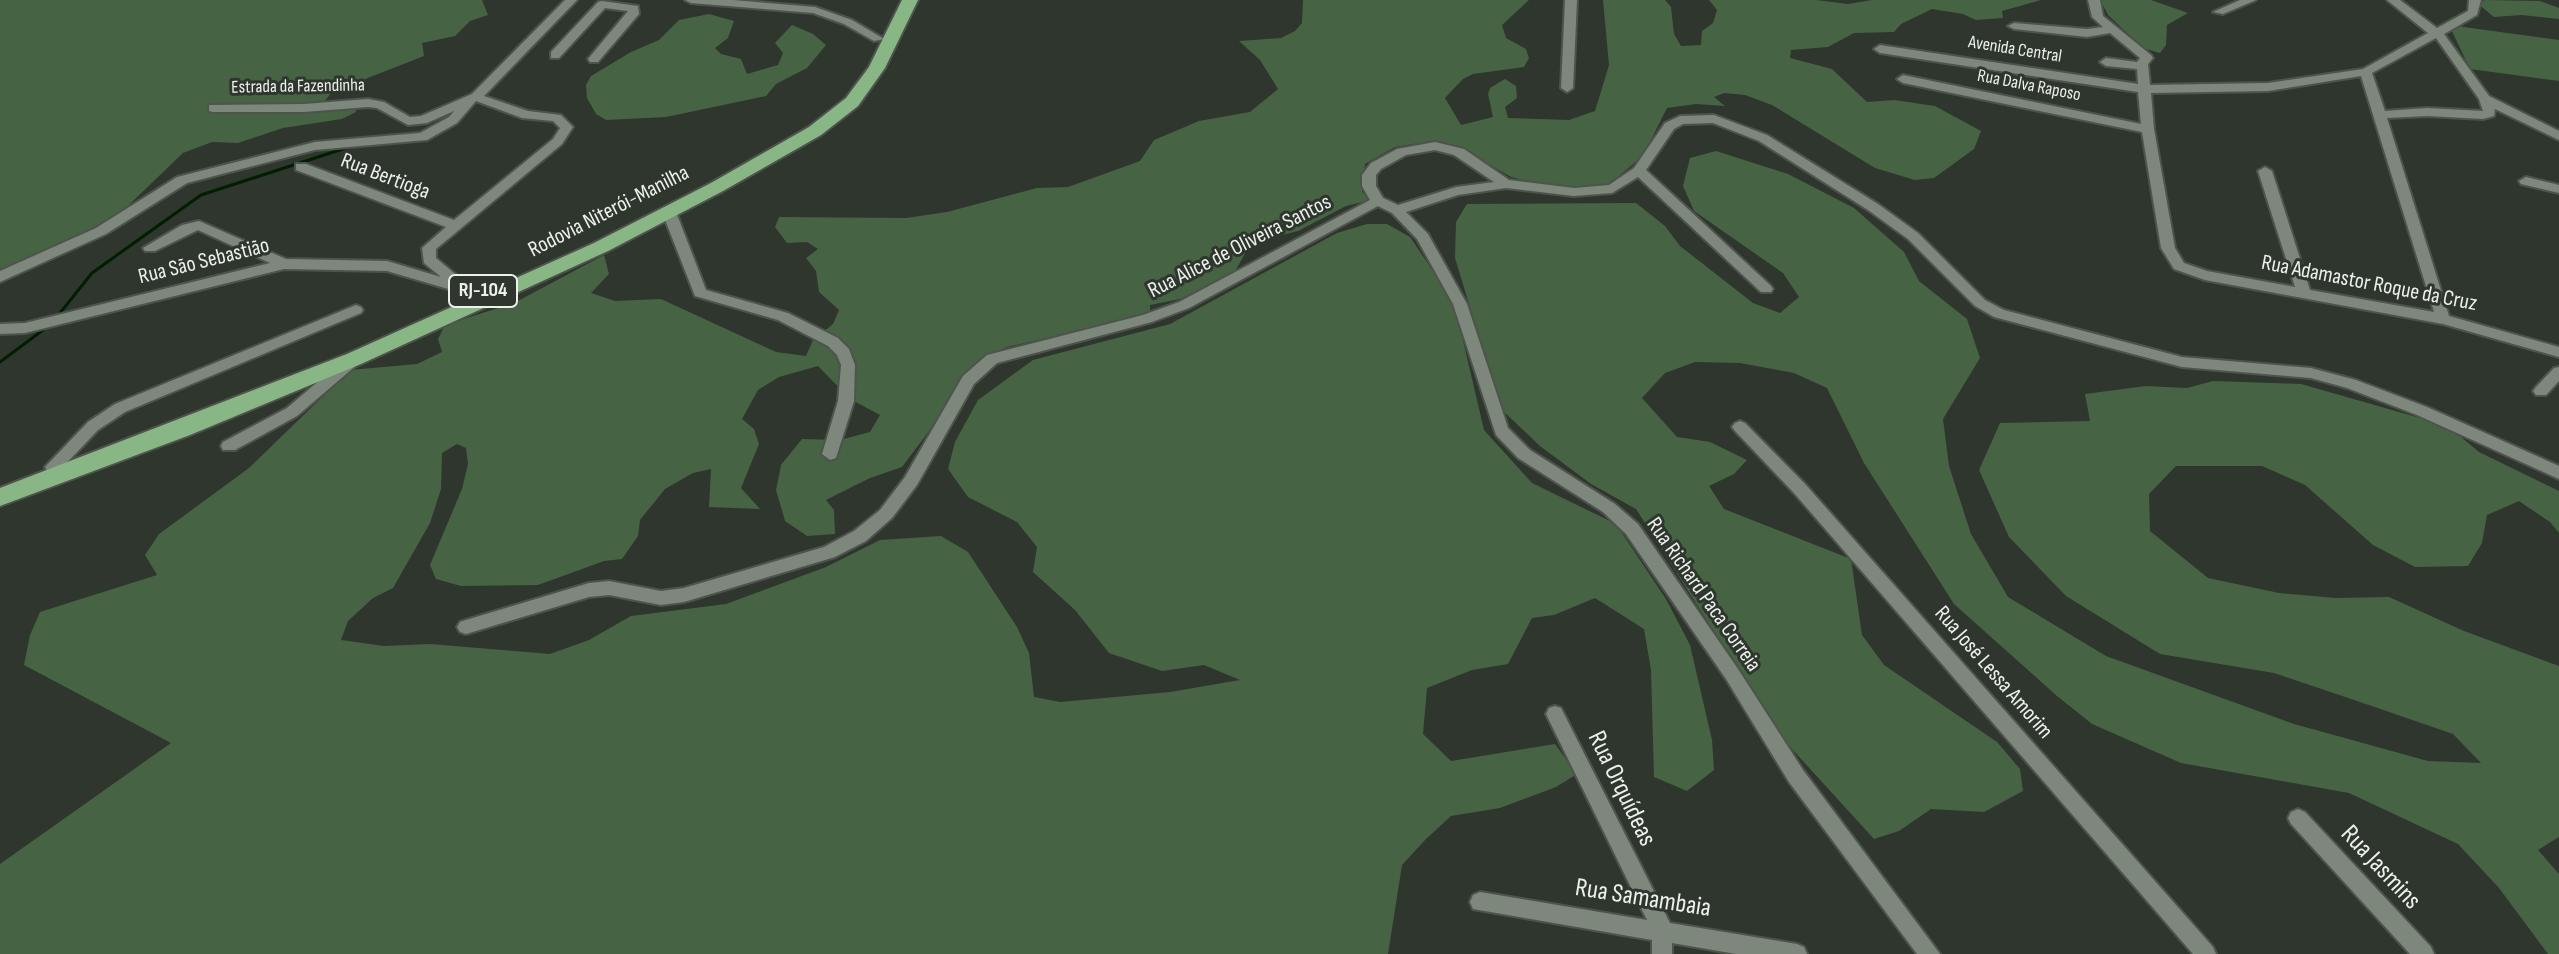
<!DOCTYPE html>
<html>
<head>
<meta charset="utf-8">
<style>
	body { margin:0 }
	canvas { display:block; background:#2e362d }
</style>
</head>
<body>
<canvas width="2559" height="954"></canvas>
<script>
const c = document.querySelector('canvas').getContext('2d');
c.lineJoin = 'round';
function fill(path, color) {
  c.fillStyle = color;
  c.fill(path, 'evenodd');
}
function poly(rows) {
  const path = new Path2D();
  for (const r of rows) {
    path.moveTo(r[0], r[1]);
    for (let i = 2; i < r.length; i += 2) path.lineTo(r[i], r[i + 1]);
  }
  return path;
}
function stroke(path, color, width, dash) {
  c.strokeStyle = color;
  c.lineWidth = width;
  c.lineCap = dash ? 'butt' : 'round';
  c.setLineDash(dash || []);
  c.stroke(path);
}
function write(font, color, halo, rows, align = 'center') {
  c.font = font + ' "Sofia Sans Condensed",sans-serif';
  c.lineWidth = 6;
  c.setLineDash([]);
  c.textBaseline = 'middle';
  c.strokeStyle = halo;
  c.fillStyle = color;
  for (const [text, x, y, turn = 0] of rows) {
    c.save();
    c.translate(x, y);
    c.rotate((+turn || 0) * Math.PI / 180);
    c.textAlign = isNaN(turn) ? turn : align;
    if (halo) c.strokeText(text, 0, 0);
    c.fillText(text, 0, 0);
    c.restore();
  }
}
const green = poly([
	[0,0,482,0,488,15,470,21,455,36,422,43,424,56,332,92,324,102,355,108,356,112,342,119,283,128,238,143,212,142,183,153,110,223,0,272],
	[1303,0,1529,0,1502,25,1506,38,1526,49,1529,58,1524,67,1473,74,1463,79,1445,98,1461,125,1493,117,1488,94,1490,88,1505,79,1516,86,1517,98,1505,107,1508,118,1569,120,1595,111,1609,65,1603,0,1665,0,1671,7,1674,34,1681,46,1701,45,1702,31,1713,23,1717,10,1709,0,1816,0,1848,4,1872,0,2041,0,2002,11,2003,18,1976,20,1963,14,1932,9,1901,24,1894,32,1854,33,1828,47,1791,50,1790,58,1832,69,1867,102,1894,100,1935,106,1981,131,1974,149,1934,178,1915,180,1875,168,1772,105,1745,95,1724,93,1714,97,1725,106,1696,104,1667,108,1643,156,1603,189,1555,188,1511,177,1464,150,1432,141,1395,147,1365,164,1362,192,1371,200,1346,206,1298,231,1251,243,1234,273,1180,299,1150,305,1150,315,1007,347,984,358,902,467,870,478,826,500,834,510,835,534,807,536,785,521,776,490,781,465,802,439,840,440,870,432,880,415,850,399,818,366,779,377,758,390,742,419,754,429,759,444,741,488,760,509,709,507,711,469,693,473,665,489,640,520,638,536,622,559,604,561,538,585,461,586,436,579,430,565,462,489,468,464,466,448,457,444,442,453,441,489,430,523,393,588,373,598,348,621,341,640,384,646,430,644,550,654,589,640,631,616,726,604,826,567,880,540,941,536,968,552,1017,627,1029,653,1034,697,1060,702,1170,692,1240,680,1204,665,1162,671,1109,653,1075,610,1033,572,1037,547,1017,522,968,497,948,469,955,442,978,400,1033,360,1170,324,1337,233,1367,224,1387,224,1410,237,1454,302,1484,430,1532,483,1616,524,1666,599,1690,645,1712,740,1714,770,1687,791,1654,777,1651,670,1644,629,1595,598,1554,615,1532,618,1508,664,1472,670,1427,688,1423,734,1451,761,1555,744,1577,774,1556,787,1500,808,1451,816,1426,839,1402,865,1388,954,0,954,0,864,171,743,24,665,30,635,40,612,157,575,145,555,159,534,249,468,350,370,417,364,442,352,438,339,445,325,514,303,604,255,609,274,591,293,615,301,661,299,776,352,806,356,813,340,833,324,839,310,819,292,816,271,806,258,818,249,807,242,787,243,775,227,779,217,906,218,947,212,1037,188,1068,187,1140,161,1154,140,1199,121,1250,112,1278,89,1260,60,1239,41,1281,38,1295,31,1302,23],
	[2100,0,2151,0,2188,13,2167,25,2166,45,2160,53,2146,49,2127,33,2108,15],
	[2485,0,2540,1,2559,8,2559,19,2522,15,2494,17,2477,3],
	[709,14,734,21,728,38,715,48,721,54,741,59,747,74,778,65,783,53,775,43,792,25,813,34,826,45,807,68,776,84,766,96,666,117,606,120,596,114,587,98,586,85,591,76,631,52,659,40,679,20],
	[2449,25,2559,40,2559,81,2470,69],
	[1716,151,1788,174,1854,208,1904,252,1919,281,1967,319,1980,358,1943,419,1949,466,1971,534,2008,597,2106,656,2294,724,2428,761,2481,763,2453,734,2363,703,2274,673,2160,654,2066,596,2009,537,1979,470,2000,423,2090,421,2085,394,2146,386,2187,388,2213,381,2301,384,2448,426,2479,452,2559,491,2559,533,2550,522,2519,501,2487,515,2482,543,2468,566,2415,567,2373,545,2305,485,2262,466,2176,466,2149,494,2150,531,2208,578,2279,593,2336,598,2389,597,2464,631,2559,666,2559,837,2538,850,2559,874,2559,954,2548,954,2499,888,2458,844,2349,793,2181,763,2092,724,2057,696,1954,604,1864,463,1827,388,1794,373,1740,363,1695,362,1665,373,1642,398,1677,437,1710,442,1747,460,1734,474,1709,486,1724,509,1851,559,1862,635,1884,665,1997,742,2020,769,2023,791,1984,812,1931,809,1899,831,1874,839,1781,737,1636,509,1591,484,1540,446,1501,409,1455,258,1456,222,1467,204,1636,203,1665,226,1680,246,1753,303,1780,313,1799,297,1783,273,1694,211,1683,186,1690,158]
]);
const stream = poly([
	[56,318,92,273,201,195,352,146],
	[0,362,47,327]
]);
const minor = poly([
	[565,0,577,0,484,96,528,111,561,115,573,127,562,144,436,249,436,258,461,279,462,283,470,286,472,289,470,292,465,294,387,271,284,269,25,333,0,334,0,324,25,323,270,263,198,230,155,251,145,251,143,248,182,225,199,221,286,259,387,261,441,277,424,263,422,248,446,227,296,170,296,164,306,164,454,220,553,139,560,128,553,121,522,118,476,101,457,123,427,140,315,150,187,183,106,234,0,282,0,271,96,228,177,177,315,142,420,133,449,117,454,111,427,123,408,125,377,108,368,107,304,112,213,112,209,111,209,105,304,104,368,99,384,102,410,117,421,116,472,94,565,0],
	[685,0,733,0,815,7,852,20,884,39,874,41,844,24,813,13,691,3,685,0],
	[1565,0,1577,0,1573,88,1567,92,1561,88,1565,0],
	[2088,0,2100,0,2103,16,2151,55,2153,58,2148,64,2150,85,2268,83,2363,69,2428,33,2387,0,2400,0,2437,28,2468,11,2469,0,2481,0,2477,15,2444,34,2489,96,2559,131,2559,140,2495,109,2494,116,2483,119,2427,116,2387,118,2449,316,2559,347,2559,357,2443,324,2205,280,2174,269,2161,248,2142,132,1903,83,1897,79,1903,75,2141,124,2138,92,1880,53,1874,49,1880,45,2138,84,2137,69,2106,66,2100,62,2106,58,2137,62,2140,58,2110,33,2087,37,2014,29,2008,26,2014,23,2087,29,2103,27,2092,17,2088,0],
	[2436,38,2479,99,2483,111,2427,108,2385,111,2372,73,2436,38],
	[2361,76,2434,312,2310,290,2272,171,2265,167,2258,171,2295,287,2207,271,2184,263,2175,248,2154,129,2151,93,2268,91,2361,76],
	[2240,0,2256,0,2223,14,2213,12,2240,0],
	[602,1,638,6,639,14,598,62,590,62,588,59,628,11,605,8,559,58,551,58,551,52,598,2,602,1],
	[1714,115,1767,135,1878,204,1918,233,1985,300,2004,310,2182,357,2311,368,2356,380,2427,407,2559,466,2559,479,2417,415,2347,388,2311,378,2182,367,1994,317,1975,306,1908,239,1868,210,1759,141,1713,123,1683,124,1674,129,1646,170,1771,286,1773,289,1771,292,1761,292,1638,177,1612,193,1574,196,1506,188,1458,195,1406,212,1428,234,1467,304,1508,428,1530,450,1615,504,1638,524,1738,669,1803,770,1940,954,1917,954,1789,782,1726,679,1626,534,1603,512,1518,458,1496,435,1453,304,1417,239,1392,213,1378,206,1189,308,1152,322,997,363,974,384,917,485,892,518,866,541,835,557,684,602,661,605,609,595,589,597,466,634,460,632,457,627,460,622,466,620,589,583,609,581,661,591,684,588,824,547,854,531,880,510,905,477,963,376,987,355,1143,315,1179,302,1370,200,1362,186,1362,175,1371,163,1397,149,1435,142,1464,149,1509,180,1574,188,1609,185,1634,168,1665,123,1680,116,1714,115],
	[1435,150,1454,155,1494,182,1456,187,1398,205,1383,198,1376,186,1376,175,1381,169,1406,155,1435,150],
	[2526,177,2559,185,2559,193,2521,184,2519,181,2526,177],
	[669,208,676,212,706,290,788,313,838,338,849,349,855,365,854,401,836,458,830,460,822,454,838,401,841,365,837,355,828,346,778,320,695,296,662,212,669,208],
	[356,305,361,307,363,310,361,313,125,412,98,430,59,471,47,471,45,467,88,422,115,404,356,305],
	[353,355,358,356,360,360,358,364,297,416,235,450,223,450,221,446,223,442,287,408,348,356,353,355],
	[2559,367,2559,381,2546,395,2536,395,2533,391,2536,387,2554,368,2559,367],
	[1740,421,1745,423,1806,485,2213,947,2216,954,2193,954,1794,493,1735,431,1732,427,1735,423,1740,421],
	[1555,706,1561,708,1670,923,1797,944,1804,947,1807,954,1736,954,1672,943,1672,954,1652,954,1652,940,1473,909,1470,902,1473,895,1480,892,1647,920,1546,714,1549,708,1555,706],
	[2298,809,2305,812,2431,947,2434,954,2410,954,2291,824,2288,818,2291,812,2298,809]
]);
const trunk = poly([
	[902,0,918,0,885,68,858,106,821,135,723,191,608,251,361,364,190,435,0,506,0,488,347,354,594,243,711,183,809,127,846,98,869,67,902,0]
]);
const farStreetnames = [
	["Avenida Central",2015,50,9],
	["Rua Dalva Raposo",2029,86,11],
	["Estrada da Fazendinha",298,87,-1]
];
const shields = [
	[483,291,68]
];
const shieldNames = [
	["RJ-104",483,291]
];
const streetNames = [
	["Rua Bertioga",385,177,21],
	["Rodovia Niterói-Manilha",609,212,-27],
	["Rua Alice de Oliveira Santos",1240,247,-27],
	["Rua São Sebastião",204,262,-14],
	["Rua Adamastor Roque da Cruz",2369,284,11],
	["Rua Richard Paca Correia",1703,595,55],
	["Rua José Lessa Amorim",1993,673,49]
];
const nearStreetnames = [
	["Rua Orquídeas",1621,789,64],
	["Rua Jasmins",2380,868,47],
	["Rua Samambaia",1643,899,9]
];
fill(green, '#466343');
stroke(stream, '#011f00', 3);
stroke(minor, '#4e544d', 4);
stroke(trunk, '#4e544d', 4);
fill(minor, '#7d877c');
fill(trunk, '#89b685');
write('18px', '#ecf1eb', '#2e362d', farStreetnames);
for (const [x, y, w] of shields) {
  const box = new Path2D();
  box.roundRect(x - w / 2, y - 16, w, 32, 6);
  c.fillStyle = '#2e362d';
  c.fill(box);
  stroke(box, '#ecf1eb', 2);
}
write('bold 20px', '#ecf1eb', null, shieldNames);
write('22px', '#ecf1eb', '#2e362d', streetNames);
write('26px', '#ecf1eb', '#2e362d', nearStreetnames);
</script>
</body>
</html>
